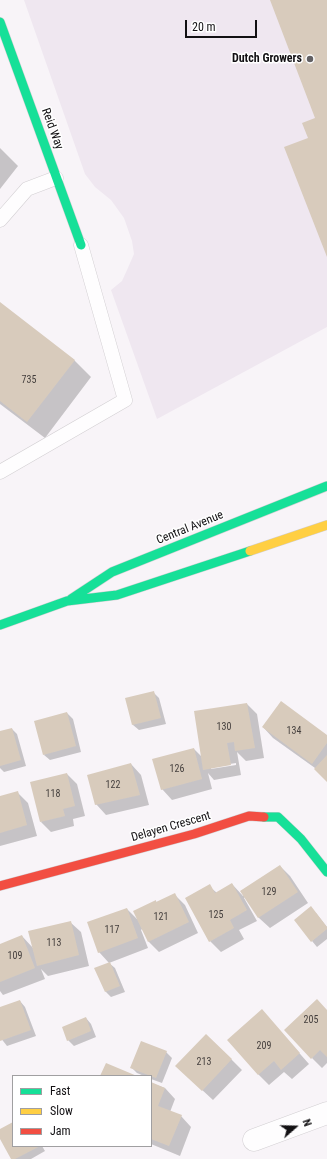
<!DOCTYPE html>
<html>
<head>
<meta charset="utf-8">
<style>
	body { margin:0 }
	#map { position:relative; width:327px; height:1159px; overflow:hidden; background:#f8f4f8; font-family:"Roboto Condensed",sans-serif }
	canvas { display:block }
	.legend { position:absolute; left:12px; top:1075px; width:140px; height:72px; box-sizing:border-box; background:#fff; border:1px solid #a09fa1; margin:0; padding:5px 7px; list-style:none; font-size:12px; color:#121013 }
	.legend li { display:flex; align-items:center; gap:8px; height:20px }
	.legend b { width:20px; border:1px solid #a09fa1 }
	.north { position:absolute; left:275px; top:1107px; width:40px; height:40px; -webkit-text-stroke:3px #fff; paint-order:stroke; rotate:70deg; font-size:11px; font-weight:700; line-height:16px; text-align:center; color:#121013 }
	.north::after { content:''; display:block; margin:auto; width:14px; height:18px; background:#121013; clip-path:polygon(50% 0,100% 100%,50% 72%,0 100%) }
	.scale { position:absolute; left:185px; top:20px; width:72px; height:18px; box-sizing:border-box; border:2px solid #121013; border-top:0; padding-left:5px; font-size:12px; line-height:14px; white-space:nowrap; color:#121013; -webkit-text-stroke:3px #fff; paint-order:stroke }
</style>
</head>
<body>
<div id="map">
<canvas width="327" height="1159"></canvas>
<ul class="legend">
<li><b style="height:5px;background:#16e098"></b>Fast</li>
<li><b style="height:5px;background:#ffcf43"></b>Slow</li>
<li><b style="height:5px;background:#f24e42"></b>Jam</li>
</ul>
<div class="north">N</div>
<div class="scale">20 m</div>
</div>
<script>
const c = document.querySelector('canvas').getContext('2d');
c.lineJoin = 'round';
function fill(path, color) {
  c.fillStyle = color;
  c.fill(path, 'evenodd');
}
function poly(rows) {
  const path = new Path2D();
  for (const r of rows) {
    path.moveTo(r[0], r[1]);
    for (let i = 2; i < r.length; i += 2) path.lineTo(r[i], r[i + 1]);
  }
  return path;
}
function stroke(path, color, width, dash) {
  c.strokeStyle = color;
  c.lineWidth = width;
  c.lineCap = dash ? 'butt' : 'round';
  c.setLineDash(dash || []);
  c.stroke(path);
}
function write(font, color, halo, rows, align = 'center') {
  c.font = font + ' "Roboto Condensed",sans-serif';
  c.lineWidth = 3;
  c.setLineDash([]);
  c.textBaseline = 'middle';
  c.strokeStyle = halo;
  c.fillStyle = color;
  for (const [text, x, y, turn = 0] of rows) {
    c.save();
    c.translate(x, y);
    c.rotate((+turn || 0) * Math.PI / 180);
    c.textAlign = isNaN(turn) ? turn : align;
    if (halo) c.strokeText(text, 0, 0);
    c.fillText(text, 0, 0);
    c.restore();
  }
}
const built = poly([
	[24,0,327,0,327,327,157,419,111,290,122,281,127,270,134,254,132,241,124,218,111,200,95,187,85,174]
]);
const shadow = poly([
	[0,148,18,166,0,189],
	[0,304,74,360,91,377,45,438,0,404],
	[153,692,159,698,166,724,139,730,133,725,126,699],
	[247,704,257,714,264,758,246,761,237,752,241,775,214,780,208,773,212,789,172,800,162,789,194,749,202,757],
	[236,763,236,765,211,769,211,767],
	[67,713,73,719,81,752,50,760,44,755],
	[263,727,327,737,327,781,315,768,273,738],
	[12,729,17,734,26,766,4,772,0,768,0,732],
	[131,764,141,775,149,805,106,815,96,804],
	[67,774,77,784,85,816,73,819,74,826,51,832,41,822],
	[17,792,28,803,37,836,0,846,0,797],
	[280,866,290,876,308,903,270,928,259,918,245,897,244,898,257,921,239,930,244,939,221,952,210,941,209,886,217,893,232,884,243,896],
	[174,894,185,905,198,933,159,952,149,942,142,929,141,930,148,948,109,963,115,968,125,992,111,997,106,992,96,969,109,963,99,952,127,909,137,919,156,901,157,903],
	[316,913,327,927,327,939,317,947,312,941],
	[70,922,81,932,89,966,48,976,41,969,45,979,3,995,0,991,0,945,22,936,33,948],
	[20,1001,25,1007,36,1036,7,1046,0,1037,0,1008],
	[262,1011,309,1064,292,1079,284,1072,269,1085,258,1074],
	[327,1011,327,1063,322,1068,312,1058],
	[86,1018,91,1024,96,1037,74,1046,68,1040],
	[166,1052,172,1058,162,1083,151,1079,151,1076,144,1076,137,1073,131,1067],
	[231,1059,242,1070,213,1100,187,1076],
	[151,1083,165,1088,175,1099,170,1112,181,1116,191,1127,180,1156,151,1144],
	[13,1123,13,1146,42,1146,45,1151,31,1159,12,1159,0,1137,0,1130]
]);
const building = poly([
	[270,0,327,0,327,257,284,147,308,138,302,123,315,118],
	[0,302,75,360,27,422,0,401],
	[154,691,161,718,132,725,125,698],
	[281,701,327,735,327,743,312,764,262,727],
	[247,703,255,748,235,751,234,742,227,743,231,765,203,770,194,711],
	[67,712,76,746,43,755,34,721],
	[12,728,21,760,0,766,0,731],
	[194,748,202,779,161,790,152,759],
	[327,755,327,782,314,769],
	[131,763,140,795,95,805,87,775],
	[67,773,75,806,63,809,65,816,40,822,30,782],
	[18,791,27,825,0,833,0,796],
	[280,865,298,892,258,918,240,891],
	[232,883,247,910,230,920,234,928,209,942,185,898,210,884,215,893],
	[175,893,189,922,148,942,133,911,156,900,156,902],
	[311,906,327,927,327,929,311,942,294,920],
	[127,908,138,938,98,953,87,922],
	[71,921,79,955,37,966,28,931],
	[22,935,35,968,0,982,0,944],
	[110,962,120,986,105,992,94,968],
	[317,999,327,1010,327,1057,320,1050,311,1059,284,1030],
	[20,1000,31,1030,0,1041,0,1007],
	[262,1009,300,1053,281,1070,274,1061,258,1075,227,1040],
	[86,1017,91,1031,67,1041,62,1027],
	[206,1034,232,1059,202,1091,175,1066],
	[141,1041,167,1051,156,1078,130,1068],
	[106,1063,137,1076,100,1076],
	[151,1082,165,1088,158,1106,182,1115,169,1146,151,1139],
	[13,1122,13,1146,40,1146,15,1159,11,1159,0,1139,0,1129]
]);
const lane = poly([
	[0,220,27,189,56,178],
	[0,472,125,400,81,245]
]);
const street = poly([
	[254,1140,327,1113]
]);
const fast = poly([
	[0,22,81,245],
	[71,599,112,572,327,486],
	[0,625,67,601,117,595,250,551],
	[264,817,278,817,301,839,327,872]
]);
const slow = poly([
	[250,551,327,525]
]);
const jam = poly([
	[0,886,194,834,249,816,264,817]
]);
const markers = [
	[310,59,4,"#626063"]
];
const numberNames = [
	["735",29,380],
	["130",224,727],
	["134",294,731],
	["126",177,769],
	["122",113,785],
	["118",53,794],
	["129",269,892],
	["125",216,915],
	["121",161,917],
	["117",112,930],
	["113",54,943],
	["109",15,956],
	["205",311,1020],
	["209",264,1046],
	["213",204,1062]
];
const poiNames = [
	["Dutch Growers",302,59]
];
const streetNames = [
	["Reid Way",52,129,70],
	["Central Avenue",190,528,-22],
	["Delayen Crescent",171,827,-16]
];
fill(built, '#efe7f0');
fill(shadow, '#0003');
fill(building, '#d8cbbc');
stroke(lane, '#d2cfd2', 15);
stroke(street, '#d2cfd2', 23);
stroke(fast, '#d2cfd2', 10);
stroke(slow, '#d2cfd2', 10);
stroke(jam, '#d2cfd2', 10);
stroke(lane, '#fefdfe', 14);
stroke(street, '#fefdfe', 22);
stroke(fast, '#16e098', 9);
stroke(slow, '#ffcf43', 9);
stroke(jam, '#f24e42', 9);
for (const [x, y, r, color] of markers) {
  const dot = new Path2D();
  dot.arc(x, y, r, 0, 2 * Math.PI);
  c.fillStyle = color;
  c.fill(dot);
  stroke(dot, '#fff', 1.5);
}
write('10px', '#443f3d', null, numberNames);
write('bold 12px', '#121013', '#fff', poiNames, 'right');
write('12px', '#121013', '#fff', streetNames);
</script>
</body>
</html>
